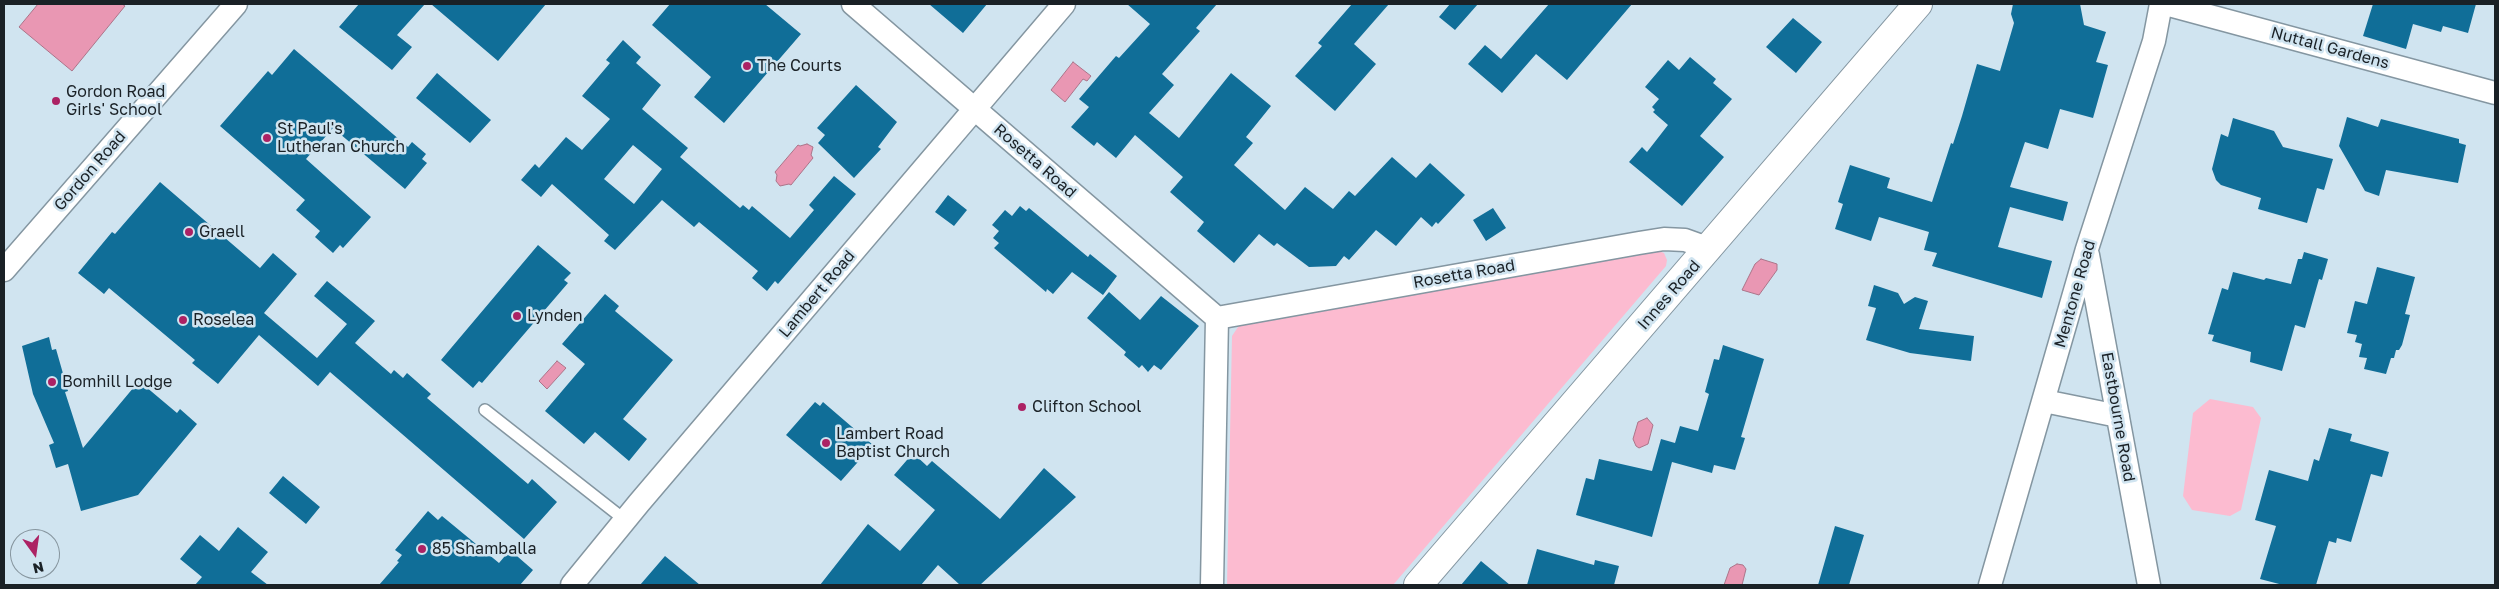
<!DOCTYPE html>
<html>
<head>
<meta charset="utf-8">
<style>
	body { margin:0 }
	#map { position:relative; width:2499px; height:589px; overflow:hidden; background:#d0e4f0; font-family:"Golos Text",sans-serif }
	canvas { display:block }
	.frame { position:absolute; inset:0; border:5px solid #1a2126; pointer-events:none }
	.north { position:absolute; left:10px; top:529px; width:50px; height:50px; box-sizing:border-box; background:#d0e4f0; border:1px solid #87969f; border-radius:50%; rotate:166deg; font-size:14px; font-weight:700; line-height:20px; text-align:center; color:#1a2126 }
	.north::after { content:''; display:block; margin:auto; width:18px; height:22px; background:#ac2264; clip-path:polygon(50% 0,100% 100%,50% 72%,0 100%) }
</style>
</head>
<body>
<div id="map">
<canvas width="2499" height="589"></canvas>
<div class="frame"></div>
<div class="north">N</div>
</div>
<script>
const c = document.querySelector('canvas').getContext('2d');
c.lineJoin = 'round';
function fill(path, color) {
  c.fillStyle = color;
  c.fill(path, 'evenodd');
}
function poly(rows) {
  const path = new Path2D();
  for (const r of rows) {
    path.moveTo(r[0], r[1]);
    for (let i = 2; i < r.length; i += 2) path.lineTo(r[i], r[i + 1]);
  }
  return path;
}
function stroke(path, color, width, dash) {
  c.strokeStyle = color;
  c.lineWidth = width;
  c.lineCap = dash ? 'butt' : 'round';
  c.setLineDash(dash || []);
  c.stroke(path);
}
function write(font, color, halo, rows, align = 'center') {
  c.font = font + ' "Golos Text",sans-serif';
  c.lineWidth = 5;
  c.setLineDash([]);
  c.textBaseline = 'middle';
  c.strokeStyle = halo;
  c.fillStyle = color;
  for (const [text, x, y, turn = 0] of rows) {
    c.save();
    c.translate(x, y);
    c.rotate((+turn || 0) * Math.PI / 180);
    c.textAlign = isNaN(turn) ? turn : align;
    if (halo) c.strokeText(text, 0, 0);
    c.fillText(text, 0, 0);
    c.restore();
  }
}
const green = poly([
	[1656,250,1664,253,1667,260,1666,266,1393,585,1227,585,1232,336,1238,327,1245,322],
	[2210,399,2253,407,2261,418,2241,510,2230,516,2192,510,2183,496,2193,413]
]);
const water = poly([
	[38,4,122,4,125,6,72,71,19,27,38,4],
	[1073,62,1091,76,1087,81,1083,79,1065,102,1051,90,1073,62],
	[807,144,813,147,811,155,813,158,791,185,789,184,780,186,776,181,777,175,775,172,798,145,800,146,807,144],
	[1761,259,1777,264,1777,270,1759,295,1742,290,1755,264,1761,259],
	[557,361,566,368,547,389,539,381,557,361],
	[1647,418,1653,425,1648,444,1639,448,1636,446,1633,439,1638,422,1647,418],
	[1737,564,1743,565,1746,569,1742,585,1724,585,1730,568,1737,564]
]);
const building = poly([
	[359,4,425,4,397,35,412,47,392,70,339,27],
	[431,4,546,4,498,61],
	[670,4,765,4,801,34,724,123,694,97,711,77,652,25],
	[929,4,987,4,963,33],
	[1127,4,1217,4,1196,28,1200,31,1162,74,1174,85,1149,113,1179,138,1231,73,1271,106,1246,137,1253,143,1234,165,1285,210,1305,187,1333,209,1349,191,1355,196,1392,157,1416,178,1430,163,1465,195,1438,224,1436,222,1432,227,1421,217,1396,246,1376,230,1349,260,1344,256,1336,266,1309,267,1277,243,1274,246,1259,234,1234,263,1197,231,1204,222,1170,192,1183,177,1135,135,1116,158,1097,142,1094,146,1071,127,1089,107,1079,99,1116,56,1119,58,1150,24],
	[1352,4,1389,4,1354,44,1376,64,1335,111,1295,76,1322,46,1318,43],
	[1450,4,1478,4,1455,30,1439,17],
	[1549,4,1632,4,1567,80,1536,54,1502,93,1468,64,1485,45,1501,59],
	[2013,4,2080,4,2084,25,2106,32,2096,62,2108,65,2093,118,2060,109,2048,149,2025,142,2010,187,2068,202,2063,221,2010,207,1998,247,2052,261,2042,298,1932,266,1937,253,1924,250,1929,232,1879,217,1871,241,1835,229,1843,204,1838,202,1850,165,1890,178,1887,188,1932,202,1951,143,1953,144,1962,116,1977,64,2000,71,2014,23,2011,14],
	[2373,4,2476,4,2468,33,2443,26,2441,32,2413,24,2406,49,2363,36],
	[1793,18,1822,42,1796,73,1766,47],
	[623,40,641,57,636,63,661,85,642,109,688,148,680,157,740,208,743,205,749,210,752,206,790,238,814,210,809,205,834,176,856,194,778,284,775,281,767,291,752,278,758,271,699,222,694,227,662,200,615,250,604,241,609,235,552,184,541,197,521,180,535,164,539,168,566,137,582,150,610,119,582,96,610,63,606,60],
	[633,145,662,169,634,204,604,179],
	[294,49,408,147,412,142,426,154,422,159,427,163,405,189,333,128,306,159,371,217,343,248,340,245,333,253,315,237,320,231,296,210,305,200,220,126,268,71,272,75],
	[1690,57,1716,79,1713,83,1732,99,1700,136,1724,157,1682,206,1629,162,1642,147,1647,152,1668,125,1653,112,1655,110,1652,107,1659,99,1645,87,1668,60,1679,70],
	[437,73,491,120,470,143,416,98],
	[856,85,897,122,878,147,881,149,854,178,818,143,825,135,817,128],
	[2347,117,2378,127,2381,119,2459,139,2459,143,2466,145,2458,183,2386,170,2379,196,2365,191,2339,146],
	[2233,118,2274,131,2283,147,2333,159,2324,190,2317,188,2307,223,2258,209,2261,198,2221,185,2216,180,2212,169,2221,134,2228,137],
	[160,182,260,268,273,253,297,274,264,313,317,358,347,324,314,296,327,281,375,321,355,343,391,374,394,370,403,378,407,373,431,394,427,398,528,484,532,479,557,502,524,539,330,372,318,386,259,335,218,384,192,363,195,360,109,288,104,294,78,273,112,232,115,234],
	[948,195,967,210,954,226,935,212],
	[1020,206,1026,211,1029,208,1088,257,1090,254,1117,276,1103,295,1072,272,1053,294,1047,289,1046,292,994,248,999,243,993,238,999,231,992,225,1005,210,1012,216],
	[1493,208,1506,228,1486,241,1473,220],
	[538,245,571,273,564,280,568,283,482,383,479,381,473,388,441,360],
	[2304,252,2328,259,2322,280,2319,279,2305,328,2295,325,2282,371,2250,362,2251,352,2212,341,2214,335,2208,334,2222,288,2228,290,2233,272,2264,280,2266,278,2291,284,2298,259,2302,259],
	[2377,267,2415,277,2405,314,2410,315,2402,345,2399,350,2396,350,2394,358,2391,358,2386,374,2364,369,2367,358,2359,357,2362,344,2355,342,2357,335,2347,333,2355,301,2367,304],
	[1874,285,1898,293,1904,304,1915,297,1928,301,1919,329,1974,336,1971,361,1910,353,1866,340,1876,308,1868,306],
	[1109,292,1140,320,1161,296,1199,326,1161,370,1154,365,1148,372,1142,365,1139,368,1124,355,1126,352,1087,318],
	[605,294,619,306,615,311,673,360,623,419,647,439,629,461,595,432,584,444,545,411,585,364,562,344],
	[49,337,52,350,56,349,68,391,65,392,83,448,139,381,177,413,180,409,197,424,138,495,81,511,68,464,56,468,49,445,54,443,33,394,22,346],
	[1723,345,1764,359,1741,437,1745,438,1735,470,1714,465,1712,473,1672,462,1652,537,1576,515,1586,478,1594,480,1599,459,1652,471,1661,439,1675,443,1680,426,1698,431,1709,394,1705,392,1714,359,1719,360],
	[815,402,820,406,823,402,873,445,841,481,786,435],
	[2329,428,2352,434,2350,441,2389,452,2382,477,2371,474,2351,542,2337,538,2336,543,2329,541,2316,585,2283,585,2260,579,2276,526,2255,520,2269,470,2308,481,2314,459,2319,461],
	[913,453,927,466,932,461,1000,519,1044,468,1076,497,980,585,960,585,938,565,921,585,820,585,868,524,900,551,935,510,894,475],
	[283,476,320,507,306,524,269,493],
	[428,511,438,520,442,516,499,563,510,550,533,570,520,585,379,585,399,562,397,561,402,555,395,550],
	[1835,526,1864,535,1849,585,1818,585],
	[238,527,268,552,251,572,268,585,195,585,202,577,180,559,200,535,219,551],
	[1537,549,1594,565,1595,560,1619,566,1614,585,1527,585],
	[665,556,700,585,640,585],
	[1481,561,1510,585,1461,585]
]);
const lane = poly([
	[485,410,625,520]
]);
const street = poly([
	[853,4,1217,318],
	[2165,4,2495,93],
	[2088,255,2149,585],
	[4,270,236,4],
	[1217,318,1639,243,1664,239,1685,240,1710,249],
	[2044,401,2118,416],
	[572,585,639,503,1064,4],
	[1212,585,1217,318],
	[1990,585,2087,249,2154,41,2161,4]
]);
const secondary = poly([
	[1418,585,1918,4]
]);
const markers = [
	[747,66,5,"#ac2264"],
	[56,101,5,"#ac2264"],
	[267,138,5,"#ac2264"],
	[189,232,5,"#ac2264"],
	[517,316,5,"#ac2264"],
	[183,320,5,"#ac2264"],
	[52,382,5,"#ac2264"],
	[1022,407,5,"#ac2264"],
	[826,443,5,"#ac2264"],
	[422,549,5,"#ac2264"]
];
const streetNames = [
	["Nuttall Gardens",2330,48,15],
	["Rosetta Road",1035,161,41],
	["Gordon Road",90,171,-49],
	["Rosetta Road",1464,274,-10],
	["Lambert Road",817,294,-50],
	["Mentone Road",2075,294,-74],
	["Innes Road",1669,295,-49],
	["Eastbourne Road",2118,417,80]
];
const poiNames = [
	["The Courts",757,66],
	["Gordon Road",66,92],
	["Girls' School",66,110],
	["St Paul's",277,129],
	["Lutheran Church",277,147],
	["Graell",199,232],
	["Lynden",527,316],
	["Roselea",193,320],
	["Bomhill Lodge",62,382],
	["Clifton School",1032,407],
	["Lambert Road",836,434],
	["Baptist Church",836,452],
	["85 Shamballa",432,549]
];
fill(green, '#fcbbd0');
fill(water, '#e997b3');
stroke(water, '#ab7489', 1);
fill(building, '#106e98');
stroke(lane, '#8496a1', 14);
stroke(street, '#8496a1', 25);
stroke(secondary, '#8496a1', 30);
stroke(lane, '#fff', 11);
stroke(street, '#fff', 22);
stroke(secondary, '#fff', 28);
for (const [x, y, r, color] of markers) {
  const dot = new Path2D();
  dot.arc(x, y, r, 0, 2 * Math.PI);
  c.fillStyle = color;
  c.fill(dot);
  stroke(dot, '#d0e4f0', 2);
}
write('16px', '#1a2126', '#d0e4f0', streetNames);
write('16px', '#1a2126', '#d0e4f0', poiNames, 'left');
</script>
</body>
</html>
